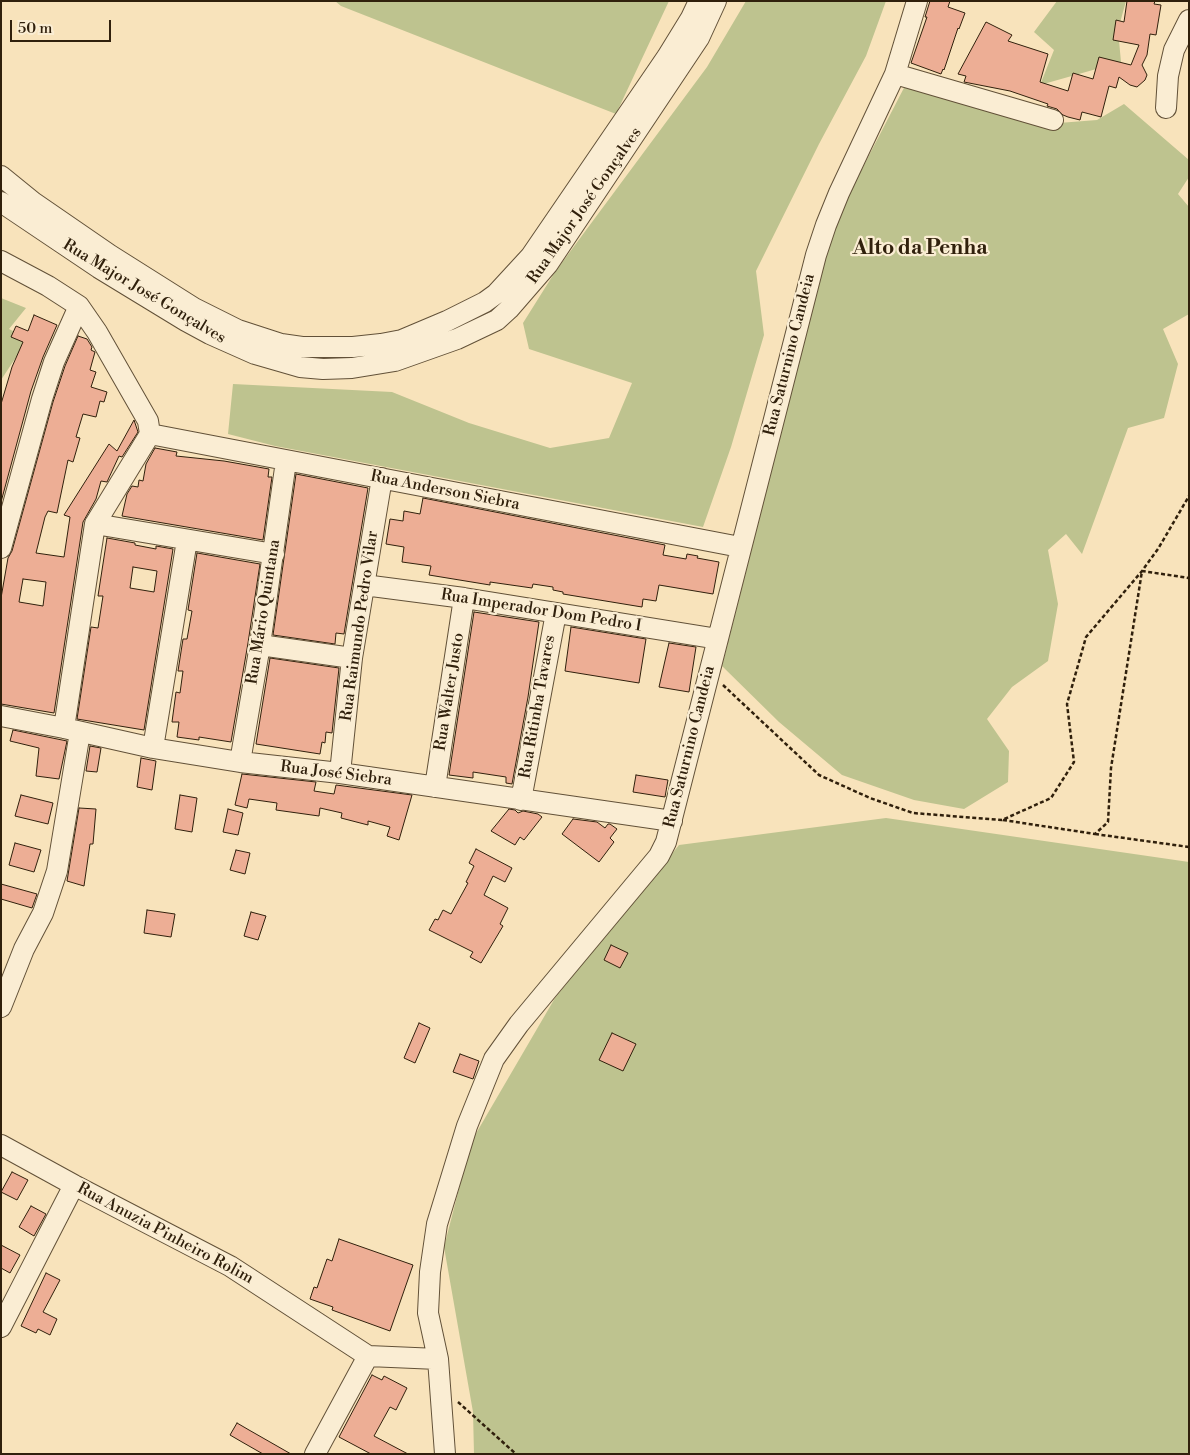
<!DOCTYPE html>
<html>
<head>
<meta charset="utf-8">
<style>
	body { margin:0 }
	#map { position:relative; width:1190px; height:1455px; overflow:hidden; background:#f8e3bb; font-family:"Libre Bodoni",serif }
	canvas { display:block }
	.frame { position:absolute; inset:0; border:2px solid #30200c; pointer-events:none }
	.scale { position:absolute; left:10px; top:20px; width:101px; height:22px; box-sizing:border-box; border:2px solid #30200c; border-top:0; padding-left:6px; font-size:15px; line-height:18px; white-space:nowrap; color:#30200c; -webkit-text-stroke:4px #faedd3; paint-order:stroke }
</style>
</head>
<body>
<div id="map">
<canvas width="1190" height="1455"></canvas>
<div class="frame"></div>
<div class="scale">50 m</div>
</div>
<script>
const c = document.querySelector('canvas').getContext('2d');
c.lineJoin = 'round';
function fill(path, color) {
  c.fillStyle = color;
  c.fill(path, 'evenodd');
}
function poly(rows) {
  const path = new Path2D();
  for (const r of rows) {
    path.moveTo(r[0], r[1]);
    for (let i = 2; i < r.length; i += 2) path.lineTo(r[i], r[i + 1]);
  }
  return path;
}
function stroke(path, color, width, dash) {
  c.strokeStyle = color;
  c.lineWidth = width;
  c.lineCap = dash ? 'butt' : 'round';
  c.setLineDash(dash || []);
  c.stroke(path);
}
function write(font, color, halo, rows, align = 'center') {
  c.font = font + ' "Libre Bodoni",serif';
  c.lineWidth = 4.5;
  c.setLineDash([]);
  c.textBaseline = 'middle';
  c.strokeStyle = halo;
  c.fillStyle = color;
  for (const [text, x, y, turn = 0] of rows) {
    c.save();
    c.translate(x, y);
    c.rotate((+turn || 0) * Math.PI / 180);
    c.textAlign = isNaN(turn) ? turn : align;
    if (halo) c.strokeText(text, 0, 0);
    c.fillText(text, 0, 0);
    c.restore();
  }
}
const green = poly([
	[335,1,669,1,616,114,341,6],
	[746,1,886,1,866,56,819,144,756,271,764,335,731,447,703,527,275,446,228,434,233,384,392,392,469,423,550,448,609,438,632,383,529,349,523,323,555,272,707,67],
	[1057,1,1126,1,1118,30,1121,62,1040,85,1054,50,1034,32],
	[906,84,1033,125,1097,120,1124,104,1189,160,1189,177,1178,194,1189,207,1189,314,1163,329,1178,364,1164,418,1128,428,1082,554,1066,534,1048,550,1058,604,1048,661,1012,687,987,719,1009,751,1008,782,964,809,914,800,842,775,779,722,722,666,835,221],
	[1,298,26,308,9,329,28,339,1,380],
	[886,818,1189,862,1189,1454,474,1454,473,1412,444,1247,471,1142,555,998,679,845]
]);
const building = poly([
	[930,1,950,1,948,7,965,13,959,29,958,28,944,70,943,69,941,74,911,63,927,17,925,17,930,1],
	[1127,1,1155,1,1154,4,1161,5,1156,35,1150,34,1147,55,1142,65,1147,75,1145,80,1137,87,1130,85,1119,77,1116,88,1109,86,1101,117,1082,112,1080,120,1068,117,1063,115,1057,109,1047,106,1048,104,1010,91,964,82,966,76,958,74,986,22,1012,35,1008,41,1048,54,1040,82,1068,91,1073,73,1093,79,1099,57,1131,65,1139,45,1113,40,1116,20,1124,22,1127,1],
	[34,315,57,325,43,357,31,391,1,502,1,404,12,367,23,342,11,337,16,326,28,331,34,315],
	[78,336,87,339,92,347,91,350,95,352,90,370,96,372,91,387,107,392,104,402,100,401,96,417,83,414,76,437,80,438,73,462,68,460,57,513,48,511,45,517,36,553,64,557,70,517,64,515,109,444,117,451,134,420,138,432,122,457,119,456,107,482,101,481,96,499,83,522,54,713,1,704,1,598,8,558,12,551,53,402,65,366,78,336],
	[23,579,46,582,43,606,19,602,23,579],
	[155,448,177,452,176,456,224,461,269,469,268,477,272,477,263,540,122,516,127,494,132,486,138,487,139,480,143,481,146,464,155,448],
	[296,474,368,488,344,634,336,633,335,644,273,635,296,474],
	[423,498,665,545,663,555,686,559,687,554,698,556,697,558,719,562,713,594,659,585,656,601,643,599,642,607,563,594,563,592,553,590,553,587,533,584,532,588,490,582,490,585,429,575,431,566,402,562,404,547,386,544,390,519,403,521,404,511,420,514,423,498],
	[107,538,135,543,135,545,156,549,156,546,173,549,144,730,77,719,91,627,98,628,103,596,98,596,107,538],
	[133,567,157,571,154,592,130,588,133,567],
	[197,553,260,564,248,643,231,742,199,737,199,740,177,737,179,722,172,722,176,692,180,693,183,671,178,671,183,639,187,639,192,611,188,610,197,553],
	[474,612,539,622,528,697,512,784,506,783,506,777,473,772,473,778,449,775,474,612],
	[571,627,646,639,639,683,565,671,571,627],
	[669,643,696,647,689,692,659,687,669,643],
	[270,658,339,668,332,733,326,732,325,743,322,742,320,754,256,744,270,658],
	[13,730,67,741,59,779,36,776,39,748,10,741,13,730],
	[90,746,101,748,97,772,86,771,90,746],
	[141,758,156,761,152,790,137,787,141,758],
	[242,774,316,782,314,791,334,794,336,785,412,795,399,840,387,836,390,827,368,821,368,825,341,818,342,813,320,808,319,816,276,810,277,803,249,799,247,808,235,805,242,774],
	[636,775,668,780,665,797,633,792,636,775],
	[21,795,53,803,48,824,15,816,21,795],
	[180,795,197,798,192,832,175,829,180,795],
	[79,808,96,809,93,844,90,844,84,886,67,881,79,808],
	[228,809,243,813,238,835,223,832,228,809],
	[509,809,515,810,518,813,523,811,538,814,542,817,524,840,520,837,515,845,491,831,509,809],
	[573,819,597,822,605,828,608,824,610,824,617,829,610,838,614,842,599,862,562,834,573,819],
	[15,843,41,850,34,872,9,865,15,843],
	[476,849,512,868,505,882,493,876,484,895,508,908,500,924,503,926,481,963,470,957,473,952,429,930,435,919,438,920,443,910,451,914,468,883,466,882,474,866,469,863,476,849],
	[236,850,250,853,245,874,230,870,236,850],
	[1,884,37,894,32,908,1,899,1,884],
	[147,910,175,914,171,937,144,933,147,910],
	[251,912,266,916,258,940,244,936,251,912],
	[611,945,628,953,620,968,604,960,611,945],
	[419,1023,430,1028,415,1063,404,1058,419,1023],
	[612,1033,636,1044,623,1071,599,1060,612,1033],
	[460,1054,479,1061,473,1079,453,1072,460,1054],
	[12,1172,28,1180,17,1200,1,1192,12,1172],
	[31,1206,46,1214,34,1236,19,1227,31,1206],
	[339,1239,413,1265,390,1331,332,1310,333,1307,310,1299,314,1287,317,1288,327,1259,332,1261,339,1239],
	[1,1245,20,1255,10,1273,1,1268,1,1245],
	[46,1273,60,1280,43,1312,57,1319,50,1335,38,1329,36,1333,21,1326,46,1273],
	[372,1375,382,1380,384,1376,407,1388,396,1410,390,1407,374,1436,408,1454,371,1454,339,1437,372,1375],
	[237,1423,249,1430,291,1454,263,1454,242,1442,230,1435,237,1423]
]);
const path = poly([
	[723,685,819,775,870,798,913,813,1002,820,1051,798,1074,762,1067,704,1086,637,1142,571,1158,549,1189,496],
	[1003,820,1095,834,1108,822,1111,768,1142,571,1189,578],
	[1095,834,1189,847],
	[458,1402,516,1454]
]);
const minor = poly([
	[895,74,1053,120],
	[1166,108,1168,76,1174,50,1189,20],
	[1,176,33,202,110,255,194,308,238,330,281,344,302,347,353,347,381,344,402,340,447,321,485,302,496,294,531,256,667,57,691,18,699,1],
	[1,202,99,268,186,321,210,334,255,354,300,367,323,369,352,368,395,361,457,339,497,320,509,309,548,264,699,38,716,1],
	[1,261,48,286,79,306,97,332,148,421,150,434,95,524,64,728],
	[150,434,740,547],
	[95,524,274,554],
	[1,548,42,399,54,362,79,306],
	[364,585,464,598,718,639],
	[260,645,352,658],
	[1,716,64,728,153,748,240,762,340,773,672,821],
	[153,748,187,540],
	[240,762,260,645,286,461],
	[340,773,352,658,382,478],
	[435,787,464,598],
	[521,800,556,613],
	[1,1007,24,949,43,913,57,871,80,732],
	[1,1145,74,1185,230,1266,368,1356,438,1359],
	[1,1327,74,1185],
	[315,1454,368,1356],
	[445,1454,438,1359,428,1313,430,1272,437,1224,467,1126,494,1059,519,1024,659,856,666,842,816,255,826,225,839,193,895,74,917,1]
]);
const streetNames = [
	["Rua Major José Gonçalves",585,206,-55],
	["Rua Major José Gonçalves",144,292,31],
	["Rua Saturnino Candeia",790,355,-76],
	["Rua Anderson Siebra",445,491,11],
	["Rua Imperador Dom Pedro I",541,611,9],
	["Rua Mário Quintana",264,612,-81],
	["Rua Raimundo Pedro Vilar",360,626,-82],
	["Rua Walter Justo",450,692,-81],
	["Rua Ritinha Tavares",538,707,-80],
	["Rua Saturnino Candeia",690,747,-76],
	["Rua José Siebra",336,774,7],
	["Rua Anuzia Pinheiro Rolim",165,1234,28]
];
const districtNames = [
	["Alto da Penha",920,249]
];
fill(green, '#bec38f');
fill(building, '#edae95');
stroke(building, '#30200c', 1);
stroke(minor, '#625138', 22);
stroke(path, '#30200c', 2.5, [4, 2.5]);
stroke(minor, '#faedd3', 20);
write('16px', '#30200c', '#faedd3', streetNames);
write('bold 21px', '#30200c', '#faedd3', districtNames);
</script>
</body>
</html>
